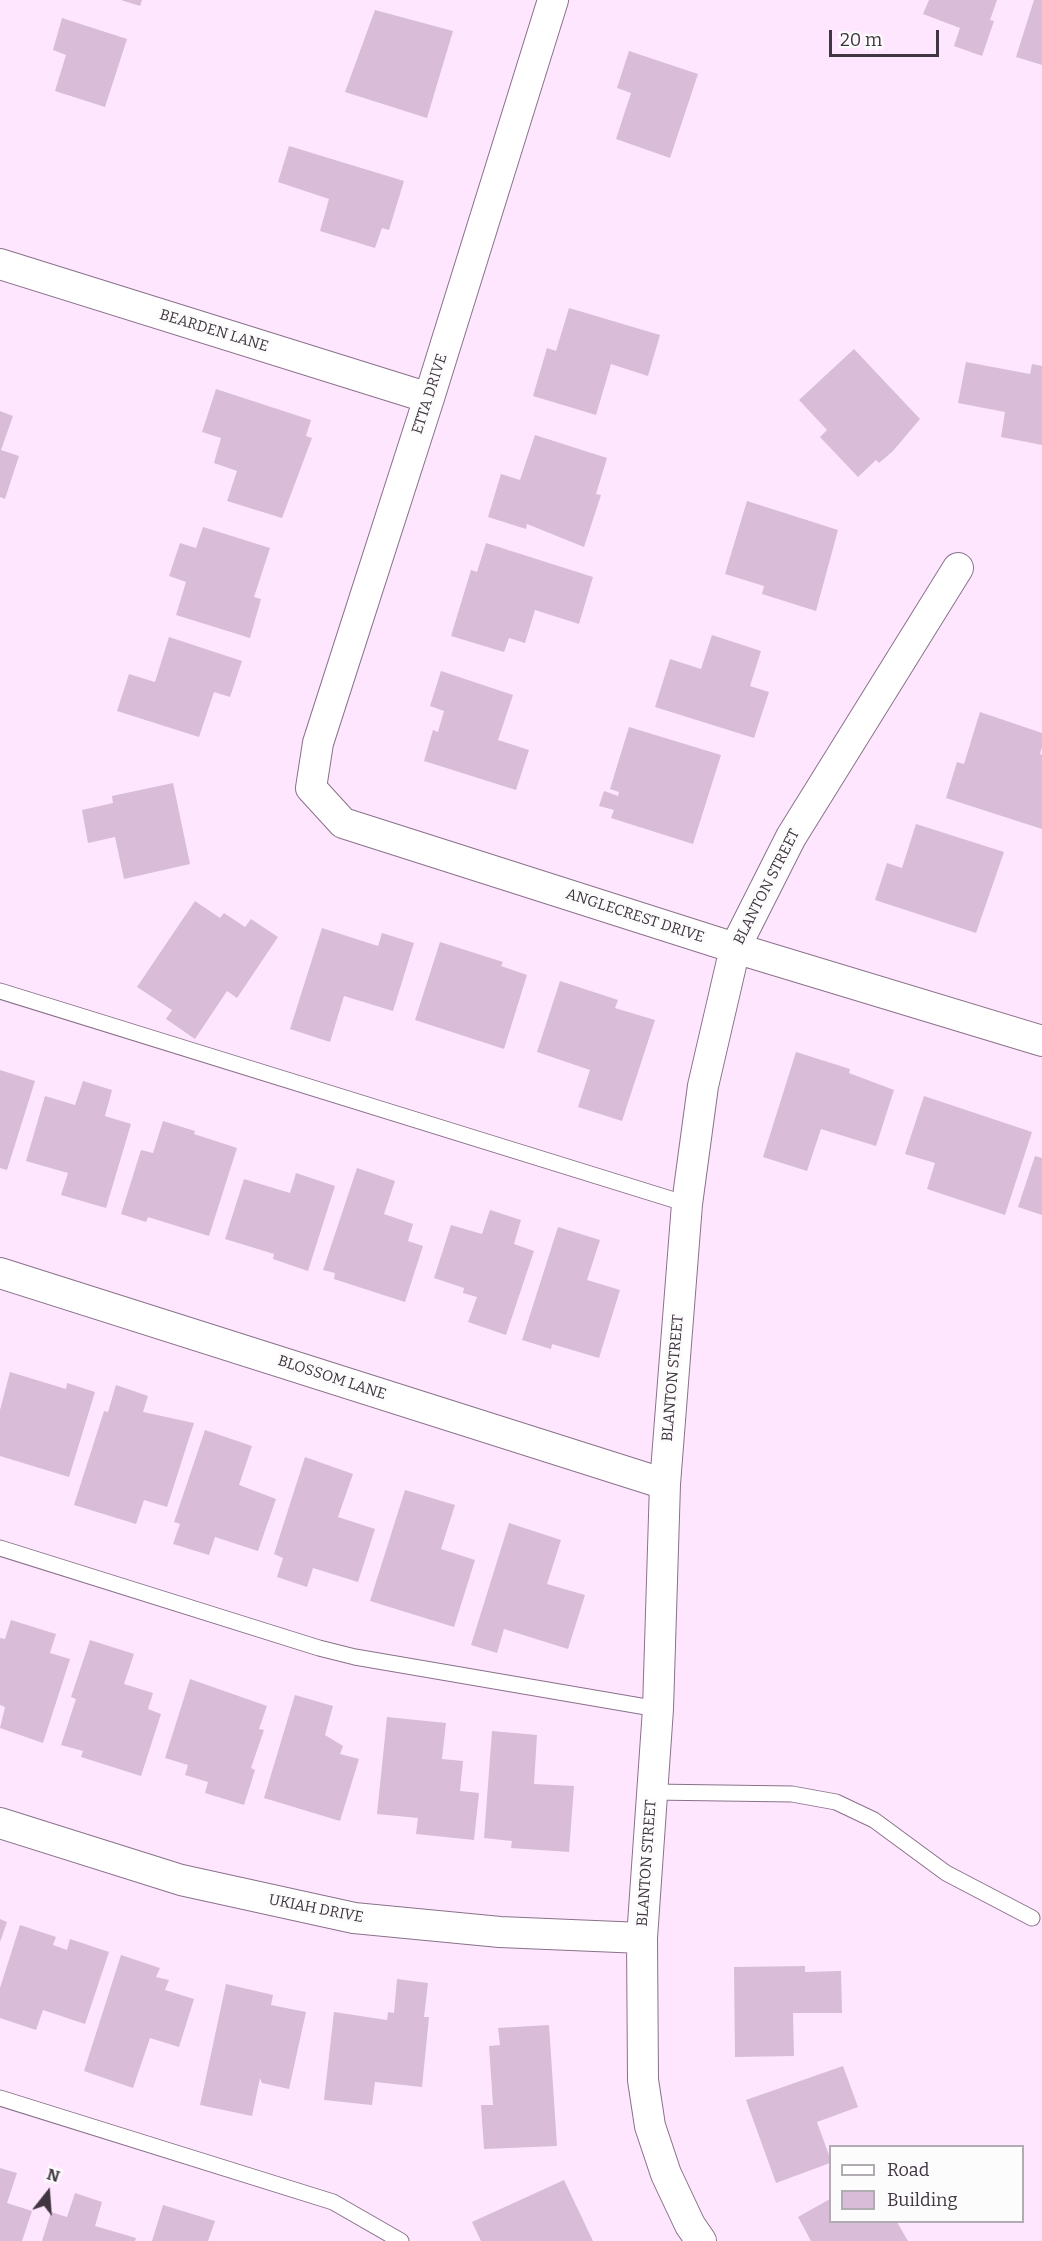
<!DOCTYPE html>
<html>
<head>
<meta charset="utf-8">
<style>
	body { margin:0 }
	#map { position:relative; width:1042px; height:2241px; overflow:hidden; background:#fee7fe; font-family:Bitter,serif }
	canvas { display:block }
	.legend { position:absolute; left:829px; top:2145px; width:195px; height:78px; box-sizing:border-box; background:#fcfcfc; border:2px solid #b1acb1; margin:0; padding:8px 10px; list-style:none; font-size:18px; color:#403540 }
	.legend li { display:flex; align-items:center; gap:12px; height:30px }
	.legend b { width:30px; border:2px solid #b1acb1 }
	.north { position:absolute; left:18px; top:2163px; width:60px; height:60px; -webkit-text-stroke:4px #fcfcfc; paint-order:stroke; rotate:17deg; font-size:16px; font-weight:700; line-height:24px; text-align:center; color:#403540 }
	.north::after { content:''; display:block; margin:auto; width:21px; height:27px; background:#403540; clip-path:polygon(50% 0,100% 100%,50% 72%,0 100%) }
	.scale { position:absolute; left:829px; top:30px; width:110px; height:27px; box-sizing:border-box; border:3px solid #403540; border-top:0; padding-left:8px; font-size:18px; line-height:21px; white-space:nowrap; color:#403540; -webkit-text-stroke:4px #fcfcfc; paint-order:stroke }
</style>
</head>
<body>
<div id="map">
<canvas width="1042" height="2241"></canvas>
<ul class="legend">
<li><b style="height:8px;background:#fff"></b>Road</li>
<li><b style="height:16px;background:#d8bcd8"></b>Building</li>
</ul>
<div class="north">N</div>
<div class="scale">20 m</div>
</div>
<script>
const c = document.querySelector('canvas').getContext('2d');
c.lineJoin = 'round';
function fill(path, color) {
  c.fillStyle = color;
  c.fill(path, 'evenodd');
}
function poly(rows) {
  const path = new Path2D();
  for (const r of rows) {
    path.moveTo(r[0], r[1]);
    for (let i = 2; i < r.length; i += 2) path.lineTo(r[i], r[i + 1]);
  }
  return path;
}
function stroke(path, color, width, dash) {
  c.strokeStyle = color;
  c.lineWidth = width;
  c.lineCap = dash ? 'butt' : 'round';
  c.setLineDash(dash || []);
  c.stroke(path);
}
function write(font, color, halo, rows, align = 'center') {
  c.font = font + ' Bitter,serif';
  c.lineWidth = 6;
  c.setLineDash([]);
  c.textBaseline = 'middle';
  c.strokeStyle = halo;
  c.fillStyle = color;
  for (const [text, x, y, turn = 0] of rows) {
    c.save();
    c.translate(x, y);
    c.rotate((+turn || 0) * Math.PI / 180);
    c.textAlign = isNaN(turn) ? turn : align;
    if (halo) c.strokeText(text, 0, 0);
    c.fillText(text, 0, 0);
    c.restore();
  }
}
const building = poly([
	[121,0,142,0,140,6],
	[929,0,997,0,990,20,994,21,982,56,954,46,960,28,923,14],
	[1034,0,1042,0,1042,65,1016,57],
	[375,10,453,31,427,118,345,92],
	[62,18,127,39,105,107,55,91,66,55,53,50],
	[629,51,698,74,670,158,616,139,631,93,617,88],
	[289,146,404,181,389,230,382,228,375,248,320,231,329,199,278,182],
	[569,308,660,335,648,376,611,364,596,415,533,396,547,348,556,351],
	[854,349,920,419,893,451,879,463,876,460,858,477,820,437,827,430,799,400],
	[966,362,1030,374,1032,364,1042,366,1042,445,1001,437,1005,412,958,403],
	[216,389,311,420,306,436,312,438,282,518,227,501,237,471,214,463,221,438,202,432],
	[0,411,13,416,1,450,19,456,5,499,0,497],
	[535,435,607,458,596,494,601,495,584,547,527,524,526,529,488,517,501,474,520,480],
	[747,501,838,530,816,611,762,594,764,586,725,574],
	[203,527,270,548,254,597,261,599,250,638,176,615,186,582,169,576,180,543,196,548],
	[486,543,593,577,579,624,535,610,525,643,509,638,504,652,451,636,471,570,477,572],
	[712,635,761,651,750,686,769,692,754,738,655,707,670,659,701,669],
	[169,637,242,661,230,697,214,692,199,737,117,711,129,674,155,682],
	[441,671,513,695,498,740,529,750,516,790,424,761,433,730,438,732,444,711,430,706],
	[980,712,1042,733,1042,747,1040,754,1042,755,1042,829,946,798,957,762,964,764],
	[629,727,721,755,693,844,611,818,614,810,599,806,604,791,618,796,619,792,610,789],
	[173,783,190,864,124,879,115,837,88,843,82,810,113,803,112,796],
	[916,824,1004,852,976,933,875,900,887,863,902,868],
	[195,901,220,918,224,913,245,927,251,919,278,937,237,998,227,991,195,1039,166,1019,172,1010,137,987],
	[322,928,378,946,382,933,414,943,393,1011,344,996,330,1042,290,1029],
	[440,942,503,962,501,966,527,975,504,1049,415,1020],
	[560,981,618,1000,615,1008,655,1020,622,1121,578,1107,590,1070,537,1052],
	[796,1052,850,1069,849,1073,894,1090,876,1146,821,1129,807,1171,763,1157],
	[0,1070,35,1081,7,1170,0,1168],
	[83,1081,112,1090,105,1116,131,1124,106,1208,61,1195,68,1173,26,1161,45,1096,75,1105],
	[924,1096,1032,1132,1005,1215,927,1189,935,1163,905,1154],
	[163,1121,195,1131,194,1134,237,1148,209,1236,148,1217,146,1222,121,1214,141,1150,153,1153],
	[1035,1156,1042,1158,1042,1215,1018,1207],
	[357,1168,395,1181,384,1214,413,1224,408,1241,423,1246,405,1302,334,1279,335,1273,323,1270],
	[296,1173,335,1186,308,1271,273,1259,274,1254,225,1239,244,1179,290,1193],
	[490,1210,521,1220,514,1244,534,1251,506,1335,468,1322,477,1297,463,1293,464,1288,434,1278,451,1225,482,1234],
	[558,1227,600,1240,587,1280,620,1290,599,1358,552,1344,551,1349,522,1340],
	[10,1372,66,1389,67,1383,95,1392,69,1477,0,1456,0,1410],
	[116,1385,148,1396,143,1412,194,1423,167,1507,144,1500,136,1524,74,1505,104,1411,108,1412],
	[205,1430,252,1446,239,1485,276,1499,258,1551,215,1537,209,1555,173,1544,180,1524,174,1522],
	[305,1457,353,1474,338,1517,375,1529,358,1582,313,1568,307,1587,277,1577,283,1558,274,1554],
	[405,1490,455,1505,441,1549,475,1560,454,1627,370,1601],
	[509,1523,561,1540,547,1584,585,1595,568,1649,504,1629,497,1653,471,1645],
	[11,1620,56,1634,50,1653,70,1659,43,1743,0,1728,5,1707,0,1705,0,1638,5,1639],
	[90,1640,134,1654,124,1684,153,1693,148,1709,161,1714,141,1776,81,1757,83,1751,61,1745,76,1699,71,1697],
	[190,1679,267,1706,259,1729,264,1730,251,1768,255,1770,244,1805,205,1793,208,1782,185,1775,188,1765,165,1758],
	[295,1695,333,1706,325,1735,343,1746,340,1754,359,1759,340,1821,264,1798],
	[387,1717,446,1723,442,1759,463,1761,460,1791,479,1793,474,1840,416,1834,418,1818,377,1814],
	[492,1731,537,1735,534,1784,574,1786,569,1852,511,1848,512,1841,484,1838],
	[0,1919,7,1922,0,1942],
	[20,1925,56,1937,53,1945,67,1950,70,1939,109,1952,85,2024,43,2010,36,2030,0,2018,0,1988],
	[121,1955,160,1968,156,1977,169,1980,165,1990,194,1999,179,2047,150,2038,133,2088,84,2071],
	[805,1966,805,1972,841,1971,842,2013,793,2013,794,2056,735,2057,734,1967],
	[397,1979,428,1983,424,2017,429,2017,422,2087,375,2082,372,2105,324,2100,334,2012,387,2020,388,2012,394,2013],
	[226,1984,273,1995,271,2005,306,2012,289,2089,262,2083,260,2078,252,2116,200,2105],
	[549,2025,557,2146,484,2149,481,2105,493,2105,489,2046,500,2045,498,2028],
	[843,2066,858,2107,817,2122,830,2158,830,2163,776,2183,746,2100],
	[0,2168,17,2173,7,2203,32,2211,22,2241,0,2241],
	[564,2180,593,2241,481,2241,472,2222],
	[75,2193,102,2202,95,2226,136,2238,135,2241,42,2241,51,2212,67,2217],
	[830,2199,830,2222,897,2222,908,2241,811,2241,798,2217],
	[163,2205,215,2221,208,2241,152,2241]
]);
const lane = poly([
	[0,991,687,1204],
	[0,1548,319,1648,355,1657,658,1709],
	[652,1792,792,1794,836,1802,874,1820,946,1873,1032,1918],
	[0,2098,333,2202,401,2241]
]);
const street = poly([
	[553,0,429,398,318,743,311,788,343,823,735,948,1042,1041],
	[0,264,429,398],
	[0,1273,665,1484],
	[0,1823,181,1880,354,1918,500,1932,642,1938],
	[701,2241,690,2225,666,2174,650,2126,643,2080,642,1938,658,1709,665,1484,687,1204,703,1086,735,948,791,837,958,568]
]);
const streetNames = [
	["BEARDEN LANE",214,331,17],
	["ETTA DRIVE",430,394,-72],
	["BLANTON STREET",767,887,-63],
	["ANGLECREST DRIVE",635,916,18],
	["BLOSSOM LANE",332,1378,18],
	["BLANTON STREET",673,1378,-85],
	["BLANTON STREET",647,1863,-86],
	["UKIAH DRIVE",316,1909,11]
];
fill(building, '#d8bcd8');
stroke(lane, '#8a718a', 17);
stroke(street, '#8a718a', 32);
stroke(lane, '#fff', 15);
stroke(street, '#fff', 30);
write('15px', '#403540', '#fcfcfc', streetNames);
</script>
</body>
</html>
